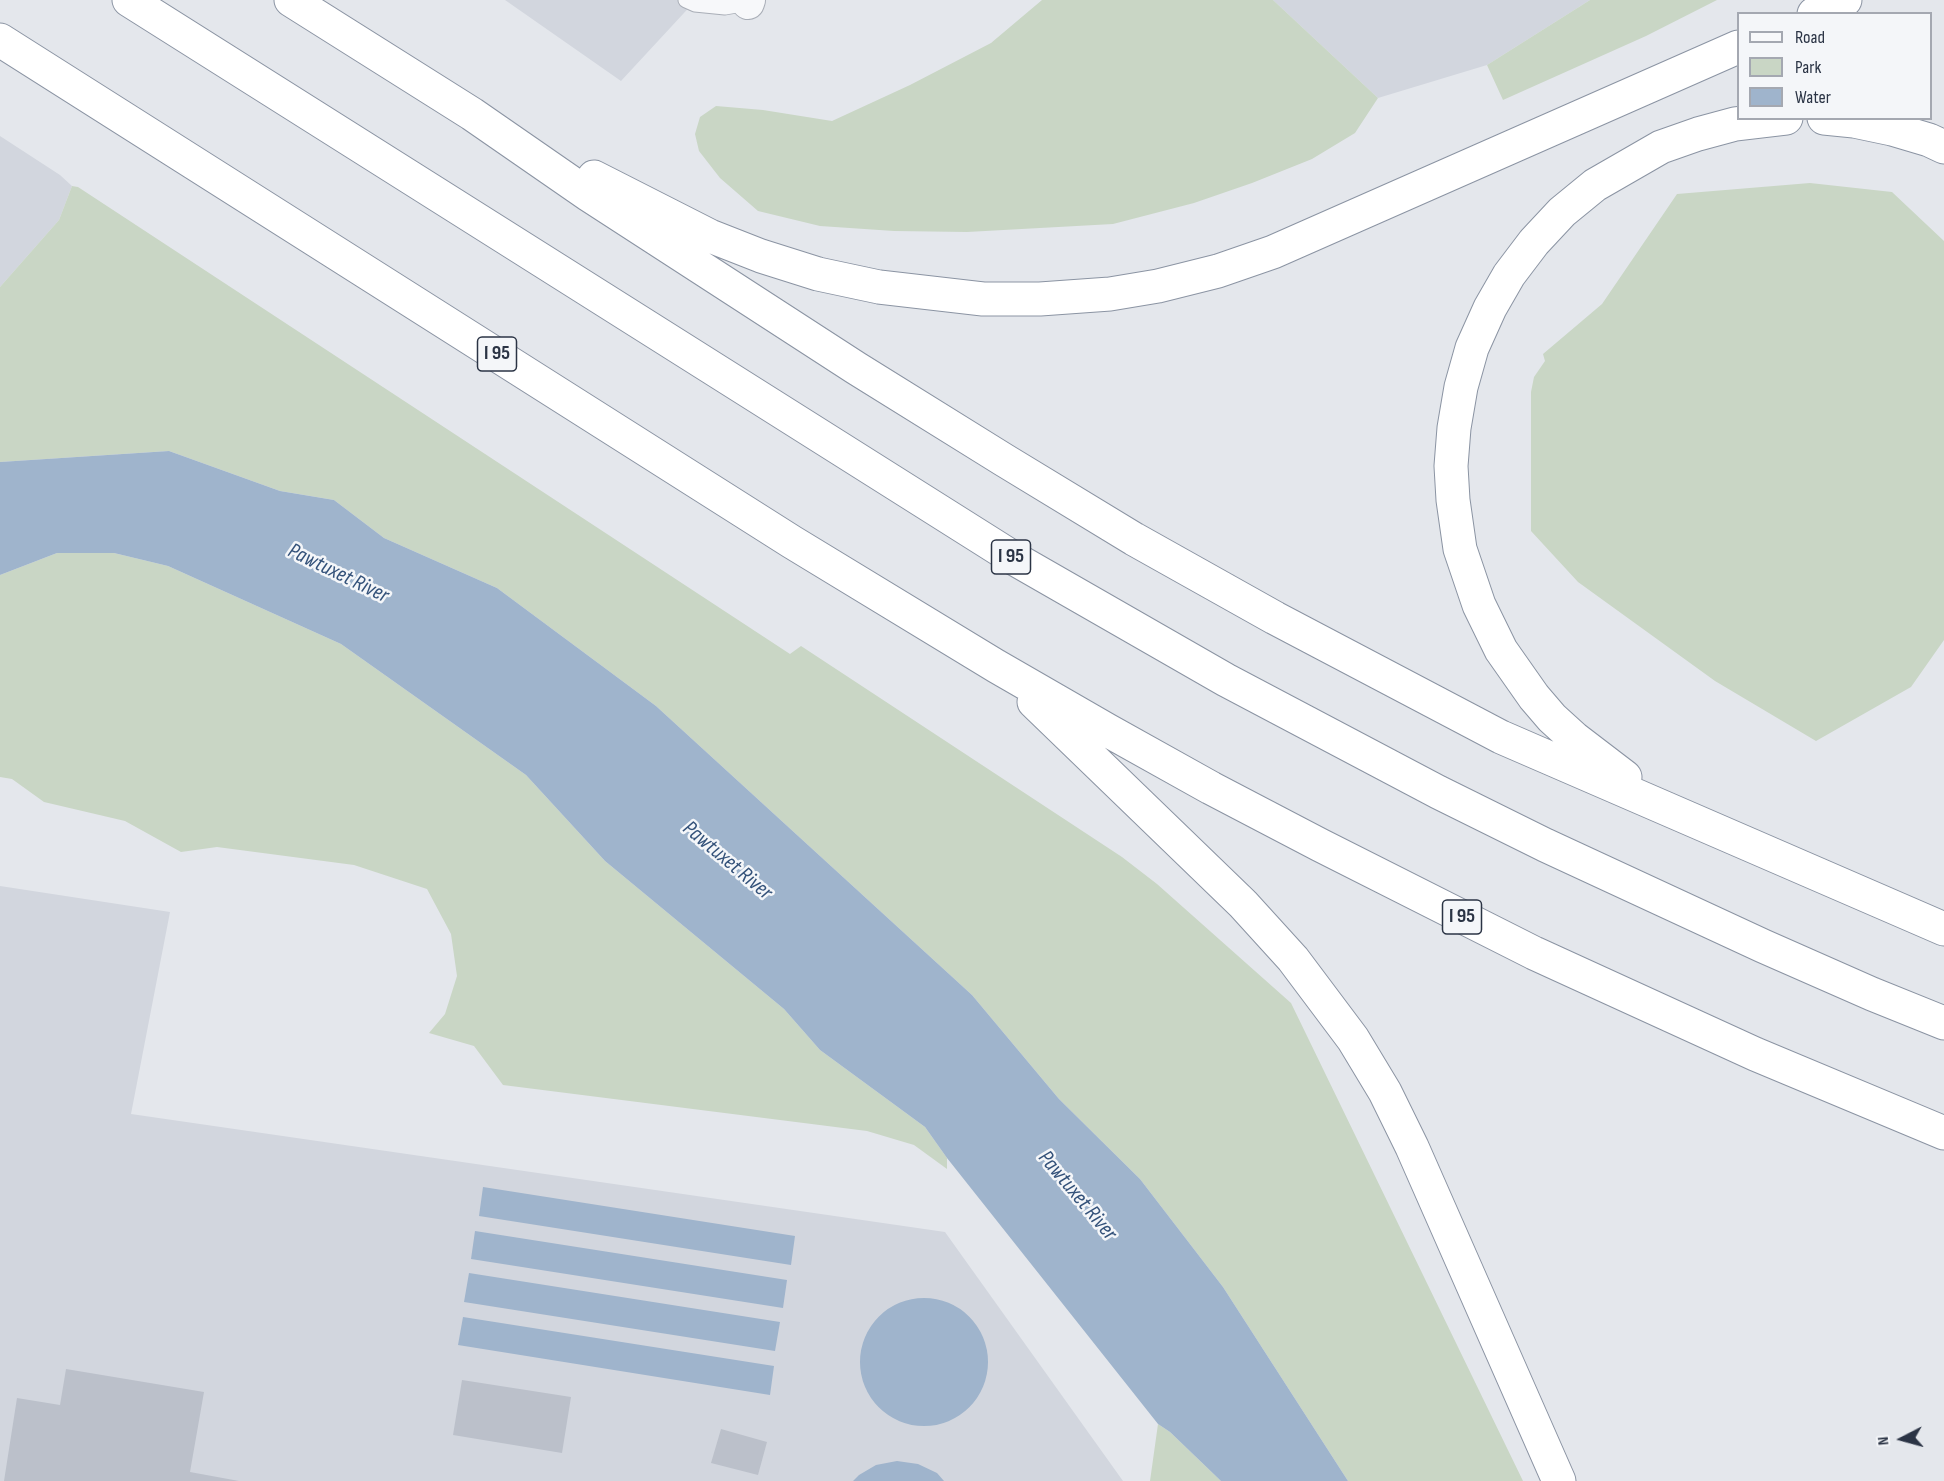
<!DOCTYPE html>
<html>
<head>
<meta charset="utf-8">
<style>
	body { margin:0 }
	#map { position:relative; width:1944px; height:1481px; overflow:hidden; background:#e4e7ec; font-family:"Sofia Sans Condensed",sans-serif }
	canvas { display:block }
	.legend { position:absolute; left:1737px; top:12px; width:195px; height:108px; box-sizing:border-box; background:#f4f6f9; border:2px solid #a4a8b1; margin:0; padding:8px 10px; list-style:none; font-size:18px; color:#2b3445 }
	.legend li { display:flex; align-items:center; gap:12px; height:30px }
	.legend b { width:30px; border:2px solid #a4a8b1 }
	.north { position:absolute; left:1872px; top:1409px; width:60px; height:60px; -webkit-text-stroke:4px #f4f6f9; paint-order:stroke; rotate:264deg; font-size:16px; font-weight:700; line-height:24px; text-align:center; color:#2b3445 }
	.north::after { content:''; display:block; margin:auto; width:21px; height:27px; background:#2b3445; clip-path:polygon(50% 0,100% 100%,50% 72%,0 100%) }
</style>
</head>
<body>
<div id="map">
<canvas width="1944" height="1481"></canvas>
<ul class="legend">
<li><b style="height:8px;background:#f7f8fa"></b>Road</li>
<li><b style="height:16px;background:#c9d6c5"></b>Park</li>
<li><b style="height:16px;background:#9fb4cc"></b>Water</li>
</ul>
<div class="north">N</div>
</div>
<script>
const c = document.querySelector('canvas').getContext('2d');
c.lineJoin = 'round';
function fill(path, color) {
  c.fillStyle = color;
  c.fill(path, 'evenodd');
}
function poly(rows) {
  const path = new Path2D();
  for (const r of rows) {
    if (r.length === 3) {
      path.moveTo(r[0] + r[2], r[1]);
      path.arc(r[0], r[1], r[2], 0, 2 * Math.PI);
      continue;
    }
    path.moveTo(r[0], r[1]);
    for (let i = 2; i < r.length; i += 2) path.lineTo(r[i], r[i + 1]);
  }
  return path;
}
function stroke(path, color, width, dash) {
  c.strokeStyle = color;
  c.lineWidth = width;
  c.lineCap = dash ? 'butt' : 'round';
  c.setLineDash(dash || []);
  c.stroke(path);
}
function write(font, color, halo, rows, align = 'center') {
  c.font = font + ' "Sofia Sans Condensed",sans-serif';
  c.lineWidth = 5;
  c.setLineDash([]);
  c.textBaseline = 'middle';
  c.strokeStyle = halo;
  c.fillStyle = color;
  for (const [text, x, y, turn = 0] of rows) {
    c.save();
    c.translate(x, y);
    c.rotate((+turn || 0) * Math.PI / 180);
    c.textAlign = isNaN(turn) ? turn : align;
    if (halo) c.strokeText(text, 0, 0);
    c.fillText(text, 0, 0);
    c.restore();
  }
}
const built = poly([
	[505,0,696,0,621,81],
	[1273,0,1590,0,1487,65,1378,98],
	[0,136,60,175,72,186,59,220,0,287],
	[0,886,170,912,131,1114,945,1232,1123,1481,0,1481]
]);
const green = poly([
	[1042,0,1273,0,1378,98,1355,133,1312,159,1252,183,1194,203,1113,224,967,232,894,231,820,226,758,211,720,178,699,151,695,134,700,117,716,106,763,110,832,121,910,85,991,43],
	[1590,0,1717,0,1646,36,1503,100,1487,65],
	[1810,183,1892,192,1944,241,1944,640,1911,687,1816,741,1715,681,1578,582,1531,531,1531,392,1534,377,1545,361,1543,354,1602,304,1677,194],
	[72,186,78,187,790,654,801,646,1122,857,1157,884,1291,1003,1523,1481,1348,1481,1223,1287,1140,1179,1059,1099,972,995,656,706,497,588,384,538,334,500,280,491,169,451,0,462,0,287,59,220],
	[57,553,114,553,168,566,341,644,526,775,605,861,784,1009,820,1050,925,1127,947,1158,947,1169,914,1145,867,1131,503,1085,474,1046,429,1033,445,1014,457,976,451,934,427,889,354,865,217,847,181,852,125,821,44,802,12,779,0,777,0,575],
	[1158,1424,1170,1432,1221,1481,1150,1481]
]);
const water = poly([
	[169,451,280,491,334,500,384,538,497,588,656,706,972,995,1059,1099,1140,1179,1223,1287,1348,1481,1221,1481,1170,1432,1158,1424,947,1158,925,1127,820,1050,784,1009,605,861,526,775,341,644,168,566,114,553,57,553,0,575,0,462],
	[483,1187,795,1236,791,1265,479,1216],
	[475,1231,787,1280,783,1308,471,1259],
	[469,1273,780,1322,775,1351,464,1302],
	[924,1362,64],
	[463,1317,774,1366,770,1395,458,1345],
	[897,1461,918,1464,937,1473,944,1481,853,1481,859,1475,876,1465]
]);
const building = poly([
	[66,1369,204,1392,190,1472,239,1481,4,1481,17,1398,60,1405],
	[462,1380,571,1397,562,1453,453,1435],
	[721,1429,767,1442,758,1475,711,1463]
]);
const lane = poly([
	[686,0,695,4,725,7,748,3]
]);
const street = poly([
	[748,3,749,0]
]);
const highway = poly([
	[129,0,1015,559,1226,680,1438,792,1545,845,1763,946,1872,994,1944,1023],
	[291,0,472,114,589,195,856,368,1004,460,1134,539,1275,618,1501,737,1944,929],
	[1814,14,1845,0],
	[0,40,792,542,996,666,1107,730,1211,788,1320,845,1534,953,1755,1054,1944,1133],
	[1824,118,1854,121,1892,129,1929,140,1944,147],
	[594,177,710,236,761,256,818,274,879,287,983,299,1040,299,1110,294,1158,286,1218,271,1273,252,1738,47],
	[1034,702,1243,904,1293,959,1353,1039,1385,1092,1412,1147,1559,1481],
	[1625,777,1574,738,1552,718,1534,697,1501,650,1479,605,1460,549,1453,500,1451,466,1454,428,1461,387,1472,348,1490,308,1509,275,1534,242,1562,212,1595,185,1661,147,1698,134,1735,124,1786,118]
]);
const shields = [
	[497,354,39],
	[1011,557,39],
	[1462,917,39]
];
const shieldNames = [
	["I 95",497,354],
	["I 95",1011,557],
	["I 95",1462,917]
];
const waterNames = [
	["Pawtuxet River",338,574,26],
	["Pawtuxet River",727,861,40],
	["Pawtuxet River",1077,1196,50]
];
fill(built, '#d2d6de');
fill(green, '#c9d6c5');
fill(water, '#9fb4cc');
fill(building, '#bbc0ca');
stroke(lane, '#a9aeb7', 17);
stroke(street, '#a9aeb7', 34);
stroke(highway, '#8b94a3', 35);
stroke(lane, '#f7f8fa', 15);
stroke(street, '#f7f8fa', 32);
stroke(highway, '#fff', 33);
for (const [x, y, w] of shields) {
  const box = new Path2D();
  box.roundRect(x - w / 2, y - 17, w, 34, 4.5);
  c.fillStyle = '#f4f6f9';
  c.fill(box);
  stroke(box, '#2b3445', 1.5);
}
write('bold 20px', '#2b3445', null, shieldNames);
write('italic 22px', '#34527a', '#f4f6f9', waterNames);
</script>
</body>
</html>
